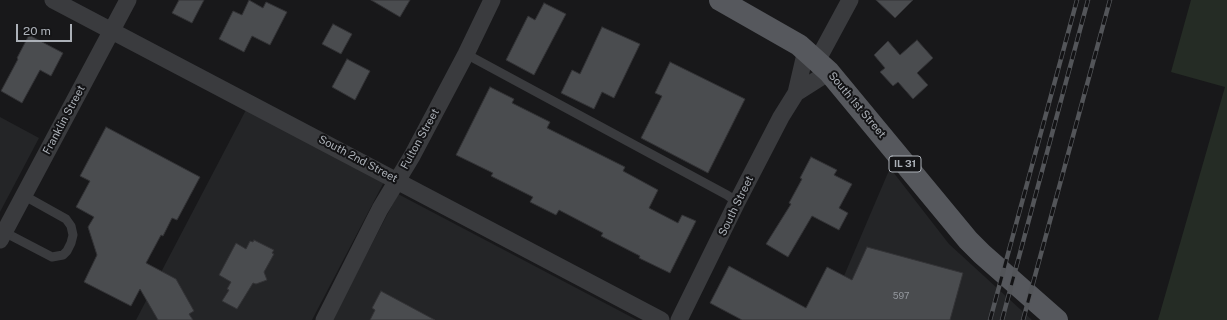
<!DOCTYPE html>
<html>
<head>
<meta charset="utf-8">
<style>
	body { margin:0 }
	#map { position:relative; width:1227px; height:320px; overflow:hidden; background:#18181a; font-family:"Public Sans",sans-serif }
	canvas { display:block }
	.scale { position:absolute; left:16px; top:24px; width:56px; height:18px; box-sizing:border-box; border:2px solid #acb1b8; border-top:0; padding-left:5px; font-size:12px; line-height:14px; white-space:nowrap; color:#acb1b8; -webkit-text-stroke:3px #131315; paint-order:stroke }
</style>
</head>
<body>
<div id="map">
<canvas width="1227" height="320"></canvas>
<div class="scale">20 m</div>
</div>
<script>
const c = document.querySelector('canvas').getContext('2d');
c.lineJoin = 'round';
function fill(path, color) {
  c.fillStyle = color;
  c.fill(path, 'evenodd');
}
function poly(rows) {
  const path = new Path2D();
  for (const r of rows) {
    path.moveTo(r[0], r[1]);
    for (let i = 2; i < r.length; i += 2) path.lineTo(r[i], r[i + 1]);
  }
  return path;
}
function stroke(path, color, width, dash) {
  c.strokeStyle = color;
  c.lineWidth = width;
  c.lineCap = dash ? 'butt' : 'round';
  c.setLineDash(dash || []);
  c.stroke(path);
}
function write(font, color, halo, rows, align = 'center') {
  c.font = font + ' "Public Sans",sans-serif';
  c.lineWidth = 4;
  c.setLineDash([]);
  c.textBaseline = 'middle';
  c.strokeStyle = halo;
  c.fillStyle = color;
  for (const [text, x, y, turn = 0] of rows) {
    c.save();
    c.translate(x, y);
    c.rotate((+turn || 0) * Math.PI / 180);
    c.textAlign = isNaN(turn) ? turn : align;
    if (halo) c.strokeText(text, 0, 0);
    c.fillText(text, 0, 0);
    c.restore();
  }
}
const built = poly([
	[247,108,385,180,312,320,136,320],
	[0,117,39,138,0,212],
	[890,168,949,244,1032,320,829,320,835,297],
	[398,194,637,320,332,320]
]);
const green = poly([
	[1191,0,1227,0,1227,320,1158,320,1225,87,1171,72]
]);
const building = poly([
	[179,0,204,0,192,23,172,13,179,0],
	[249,0,263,8,266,2,287,12,270,45,252,36,244,52,219,39,233,11,242,15,249,0],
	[371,0,410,0,400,17,371,0],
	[876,0,913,0,895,18,876,0],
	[544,3,566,14,534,75,506,60,528,16,535,20,544,3],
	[333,24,352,34,341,54,322,44,333,24],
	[602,27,640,44,614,98,602,92,594,109,561,93,572,70,580,74,602,27],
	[29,35,63,53,51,76,40,70,22,103,1,91,18,59,17,58,29,35],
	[917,40,933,58,917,73,928,85,913,99,898,82,893,86,880,72,885,68,874,55,888,41,900,55,917,40],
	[347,59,370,71,355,100,332,87,347,59],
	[670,62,745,99,708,173,641,138,662,96,655,93,670,62],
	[490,87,514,99,512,103,550,122,547,128,625,167,623,171,658,190,649,208,678,223,682,215,696,221,670,273,639,258,640,256,601,236,603,233,559,210,556,215,530,202,533,197,491,176,493,173,456,155,490,87],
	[106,127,200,177,177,220,172,218,163,236,161,235,146,263,176,279,194,311,189,314,193,320,158,320,140,289,131,306,84,282,97,255,88,227,94,217,76,207,90,181,80,176,106,127],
	[811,157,837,170,834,175,852,184,839,208,848,213,839,230,812,216,788,257,766,244,791,204,789,203,802,179,800,178,811,157],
	[254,240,274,250,272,253,274,254,264,272,267,280,256,284,253,283,237,309,222,301,229,290,227,289,231,282,219,275,236,243,246,249,250,241,253,242,254,240],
	[867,247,963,273,950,320,742,320,710,303,729,266,806,308,827,267,852,280,867,247],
	[381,291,435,320,370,320,375,310,372,308,381,291]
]);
const service = poly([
	[466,54,727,195,737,202],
	[4,232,52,257,63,255,67,251,71,243,73,235,71,226,66,219,23,195]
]);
const minor = poly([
	[53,0,661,320],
	[817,61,850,0],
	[796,93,829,72],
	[0,240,128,0],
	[324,320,380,209,412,156,466,54,492,0],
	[679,320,737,202,781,117,796,93,806,50]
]);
const primary = poly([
	[720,0,799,45,829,72,968,240,982,254,1057,320]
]);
const rail = poly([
	[990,320,1077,0],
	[1002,320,1088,0],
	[1023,320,1110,0]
]);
const numberNames = [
	["597",901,296]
];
const shields = [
	[905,164,32]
];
const shieldNames = [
	["IL 31",905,164]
];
const streetNames = [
	["South 1st Street",857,105,50],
	["Franklin Street",64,120,-62],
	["Fulton Street",420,139,-61],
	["South 2nd Street",358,159,28],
	["South Street",736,206,-64]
];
fill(built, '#242527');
fill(green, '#252c25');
fill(building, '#4a4c4f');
stroke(building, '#333336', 1);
stroke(service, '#3a3b3e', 9);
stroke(minor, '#3a3b3e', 17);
stroke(primary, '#56585d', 22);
stroke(rail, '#535559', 4.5);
stroke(rail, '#131315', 3, [9]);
write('9px', '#94989e', null, numberNames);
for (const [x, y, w] of shields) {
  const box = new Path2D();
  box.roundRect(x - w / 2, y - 8, w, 16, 3);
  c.fillStyle = '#131315';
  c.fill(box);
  stroke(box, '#acb1b8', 1);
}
write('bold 10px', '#acb1b8', null, shieldNames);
write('11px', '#acb1b8', '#131315', streetNames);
</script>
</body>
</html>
